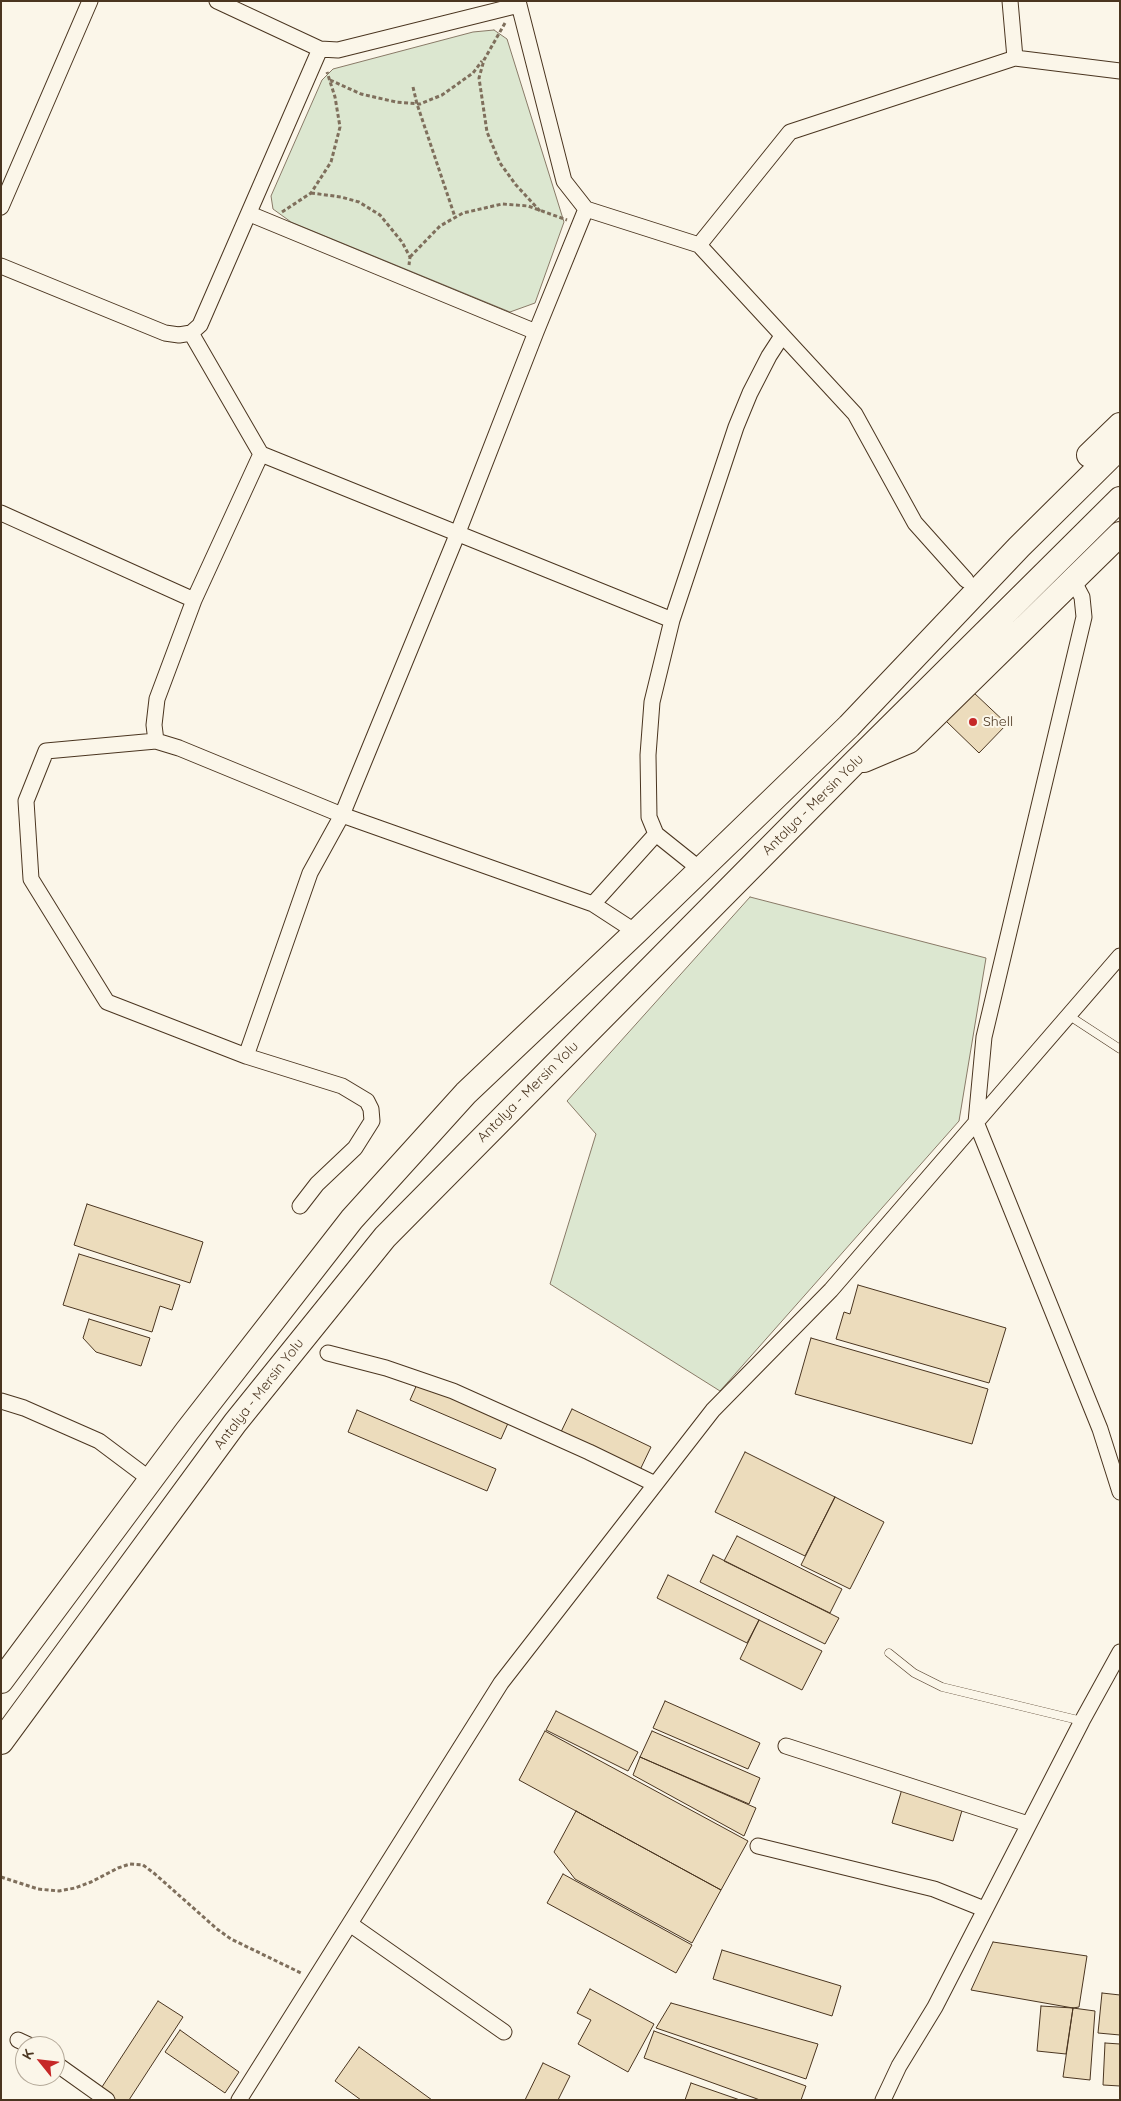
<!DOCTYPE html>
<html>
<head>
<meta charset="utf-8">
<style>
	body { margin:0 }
	#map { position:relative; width:1121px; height:2101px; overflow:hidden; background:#fbf6e9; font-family:Quicksand,sans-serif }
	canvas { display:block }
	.frame { position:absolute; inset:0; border:2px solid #4a3520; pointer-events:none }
	.north { position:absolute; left:15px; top:2036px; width:50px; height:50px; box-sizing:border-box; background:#fbf6e9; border:1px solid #b4a999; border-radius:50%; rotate:299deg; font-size:14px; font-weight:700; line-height:20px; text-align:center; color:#4a3520 }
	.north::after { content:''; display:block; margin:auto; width:18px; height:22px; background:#c62828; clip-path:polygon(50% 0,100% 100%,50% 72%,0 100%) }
</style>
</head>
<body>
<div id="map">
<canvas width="1121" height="2101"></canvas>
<div class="frame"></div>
<div class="north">K</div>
</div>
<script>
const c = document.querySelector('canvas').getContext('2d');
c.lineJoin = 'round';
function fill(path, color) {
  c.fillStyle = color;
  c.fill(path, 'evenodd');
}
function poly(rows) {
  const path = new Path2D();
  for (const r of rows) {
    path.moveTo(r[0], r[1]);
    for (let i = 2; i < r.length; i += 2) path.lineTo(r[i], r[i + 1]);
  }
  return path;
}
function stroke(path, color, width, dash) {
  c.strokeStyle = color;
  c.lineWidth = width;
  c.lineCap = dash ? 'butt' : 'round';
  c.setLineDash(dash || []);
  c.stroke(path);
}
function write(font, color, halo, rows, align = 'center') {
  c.font = font + ' Quicksand,sans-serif';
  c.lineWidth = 4;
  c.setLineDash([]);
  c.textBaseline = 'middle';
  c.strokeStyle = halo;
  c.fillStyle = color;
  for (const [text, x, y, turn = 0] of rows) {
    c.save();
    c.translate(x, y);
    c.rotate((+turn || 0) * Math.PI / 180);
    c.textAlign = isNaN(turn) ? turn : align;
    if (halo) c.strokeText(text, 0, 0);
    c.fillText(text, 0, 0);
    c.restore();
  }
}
const green = poly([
	[494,30,507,39,564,222,535,303,510,312,291,222,273,209,271,196,322,80,333,69,473,32,494,30],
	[750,897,986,958,959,1121,720,1391,550,1284,596,1134,567,1101,750,897]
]);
const building = poly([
	[973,692,1007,724,979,753,946,721,973,692],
	[87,1204,203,1242,190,1283,74,1245,87,1204],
	[79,1254,180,1285,172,1310,160,1306,152,1332,63,1305,79,1254],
	[858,1285,1006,1328,989,1383,836,1339,844,1312,850,1314,858,1285],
	[89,1319,150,1338,141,1366,96,1352,83,1338,89,1319],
	[811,1338,988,1389,972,1444,795,1394,811,1338],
	[418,1382,509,1421,501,1439,410,1400,418,1382],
	[572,1409,651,1447,639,1472,560,1434,572,1409],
	[357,1410,496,1469,487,1491,348,1432,357,1410],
	[745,1452,835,1497,805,1556,715,1512,745,1452],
	[835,1497,884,1522,850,1589,801,1565,835,1497],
	[737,1536,842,1589,830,1613,724,1561,737,1536],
	[713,1555,839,1618,825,1644,700,1582,713,1555],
	[668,1575,759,1620,747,1643,657,1598,668,1575],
	[759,1620,822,1651,802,1690,740,1659,759,1620],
	[665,1701,760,1743,748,1769,653,1728,665,1701],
	[556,1711,638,1752,628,1771,546,1730,556,1711],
	[545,1731,748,1841,721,1890,519,1780,545,1731],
	[652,1731,760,1778,749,1804,640,1757,652,1731],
	[640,1757,756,1808,744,1836,633,1775,640,1757],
	[902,1789,963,1807,953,1841,892,1823,902,1789],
	[576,1811,721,1890,692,1943,575,1879,554,1852,576,1811],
	[563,1874,692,1945,676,1973,547,1903,563,1874],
	[993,1942,1087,1956,1079,2007,1073,2008,971,1990,993,1942],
	[722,1950,841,1986,832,2016,713,1979,722,1950],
	[590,1989,654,2024,628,2072,578,2044,591,2020,577,2013,590,1989],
	[1102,1993,1120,1995,1120,2035,1098,2033,1102,1993],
	[158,2001,183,2017,129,2100,115,2100,100,2090,158,2001],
	[671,2003,818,2044,806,2079,656,2028,671,2003],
	[1041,2006,1073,2008,1066,2054,1037,2051,1041,2006],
	[1073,2008,1095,2011,1090,2080,1063,2077,1073,2008],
	[180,2030,239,2072,225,2093,165,2052,180,2030],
	[654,2031,806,2086,801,2100,760,2100,644,2058,654,2031],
	[1105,2043,1120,2044,1120,2086,1103,2085,1105,2043],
	[359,2047,432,2100,361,2100,335,2081,359,2047],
	[543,2063,570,2076,558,2100,525,2100,543,2063],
	[691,2083,740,2100,685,2100,691,2083]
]);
const path = poly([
	[505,23,484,60,479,78,487,132,500,163,516,185,540,211],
	[330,80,361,94,396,102,420,104,442,95,473,73,482,61],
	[413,87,417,104,455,217],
	[311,193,341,197,359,202,380,215,402,242,410,257,409,265],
	[282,212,311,193,331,162,340,127,335,97,327,72],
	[410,257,440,226,463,213,502,204,528,206,567,220],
	[1,1877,38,1889,59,1891,75,1888,91,1882,118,1868,130,1864,143,1865,155,1874,217,1929,231,1939,301,1973]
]);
const service = poly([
	[1068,1015,1120,1049],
	[889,1653,914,1673,942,1687,1082,1721]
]);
const minor = poly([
	[217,1,320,49,338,50,519,5],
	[518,1,564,181,586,209,699,245,855,414,915,523,966,580],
	[1010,1,1015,58],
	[1,207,90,1],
	[250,214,536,332],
	[699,245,790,132,1015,58,1120,71],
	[1,266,165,333,179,335,191,333,200,325,320,49],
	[191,333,261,454,672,620],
	[1,513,194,600,157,699,154,725,156,741,179,748,342,815,593,904,636,932],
	[1073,580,1082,597,1084,617,984,1037,976,1122,1100,1429,1120,1492],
	[194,600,261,454],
	[156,741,46,751,26,801,31,879,107,1002,246,1056,310,873,342,815,455,540,536,332,586,209],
	[701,870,656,834,649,817,648,755,652,702,672,620,736,427,750,393,769,356,782,336],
	[593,904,656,834],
	[246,1056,342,1086,367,1101,371,1109,372,1121,355,1148,317,1184,300,1206],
	[328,1353,386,1368,453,1391,589,1452,655,1484],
	[1,1401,24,1408,99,1441,151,1480],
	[786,1746,1028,1824],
	[758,1846,934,1889,984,1909],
	[350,1924,504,2032],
	[18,2040,31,2046],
	[55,2063,107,2100],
	[239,2100,501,1683,713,1410,831,1290,1120,956],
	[883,2100,899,2066,935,2007,1082,1721,1120,1652]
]);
const trunk = poly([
	[1089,455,1120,425],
	[864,760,909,741,1120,534],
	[1,1681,187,1431,352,1219,466,1093,636,932,849,726,1019,547,1120,447],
	[1,1742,235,1423,385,1237,853,764,1120,499]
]);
const markers = [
	[973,722,5,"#c62828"]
];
const poiNames = [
	["Shell",983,722]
];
const streetNames = [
	["Antalya - Mersin Yolu",813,805,-45],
	["Antalya - Mersin Yolu",528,1092,-45],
	["Antalya - Mersin Yolu",259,1394,-52]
];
fill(green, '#dce7d0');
stroke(green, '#887966', 1);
fill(building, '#ecdcbc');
stroke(building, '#4a3520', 1);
stroke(service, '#4a3520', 9);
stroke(minor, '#4a3520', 17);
stroke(trunk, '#4a3520', 26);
stroke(path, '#7f6f5c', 3, [4, 2.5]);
stroke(service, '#fbf6e9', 8);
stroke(minor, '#fbf6e9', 15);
stroke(trunk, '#fbf6e9', 24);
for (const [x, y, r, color] of markers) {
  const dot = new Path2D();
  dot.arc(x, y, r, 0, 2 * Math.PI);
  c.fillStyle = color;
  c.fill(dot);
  stroke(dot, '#fbf6e9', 2);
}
write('14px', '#4a3520', '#fbf6e9', poiNames, 'left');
write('14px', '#4a3520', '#fbf6e9', streetNames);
</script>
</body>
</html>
